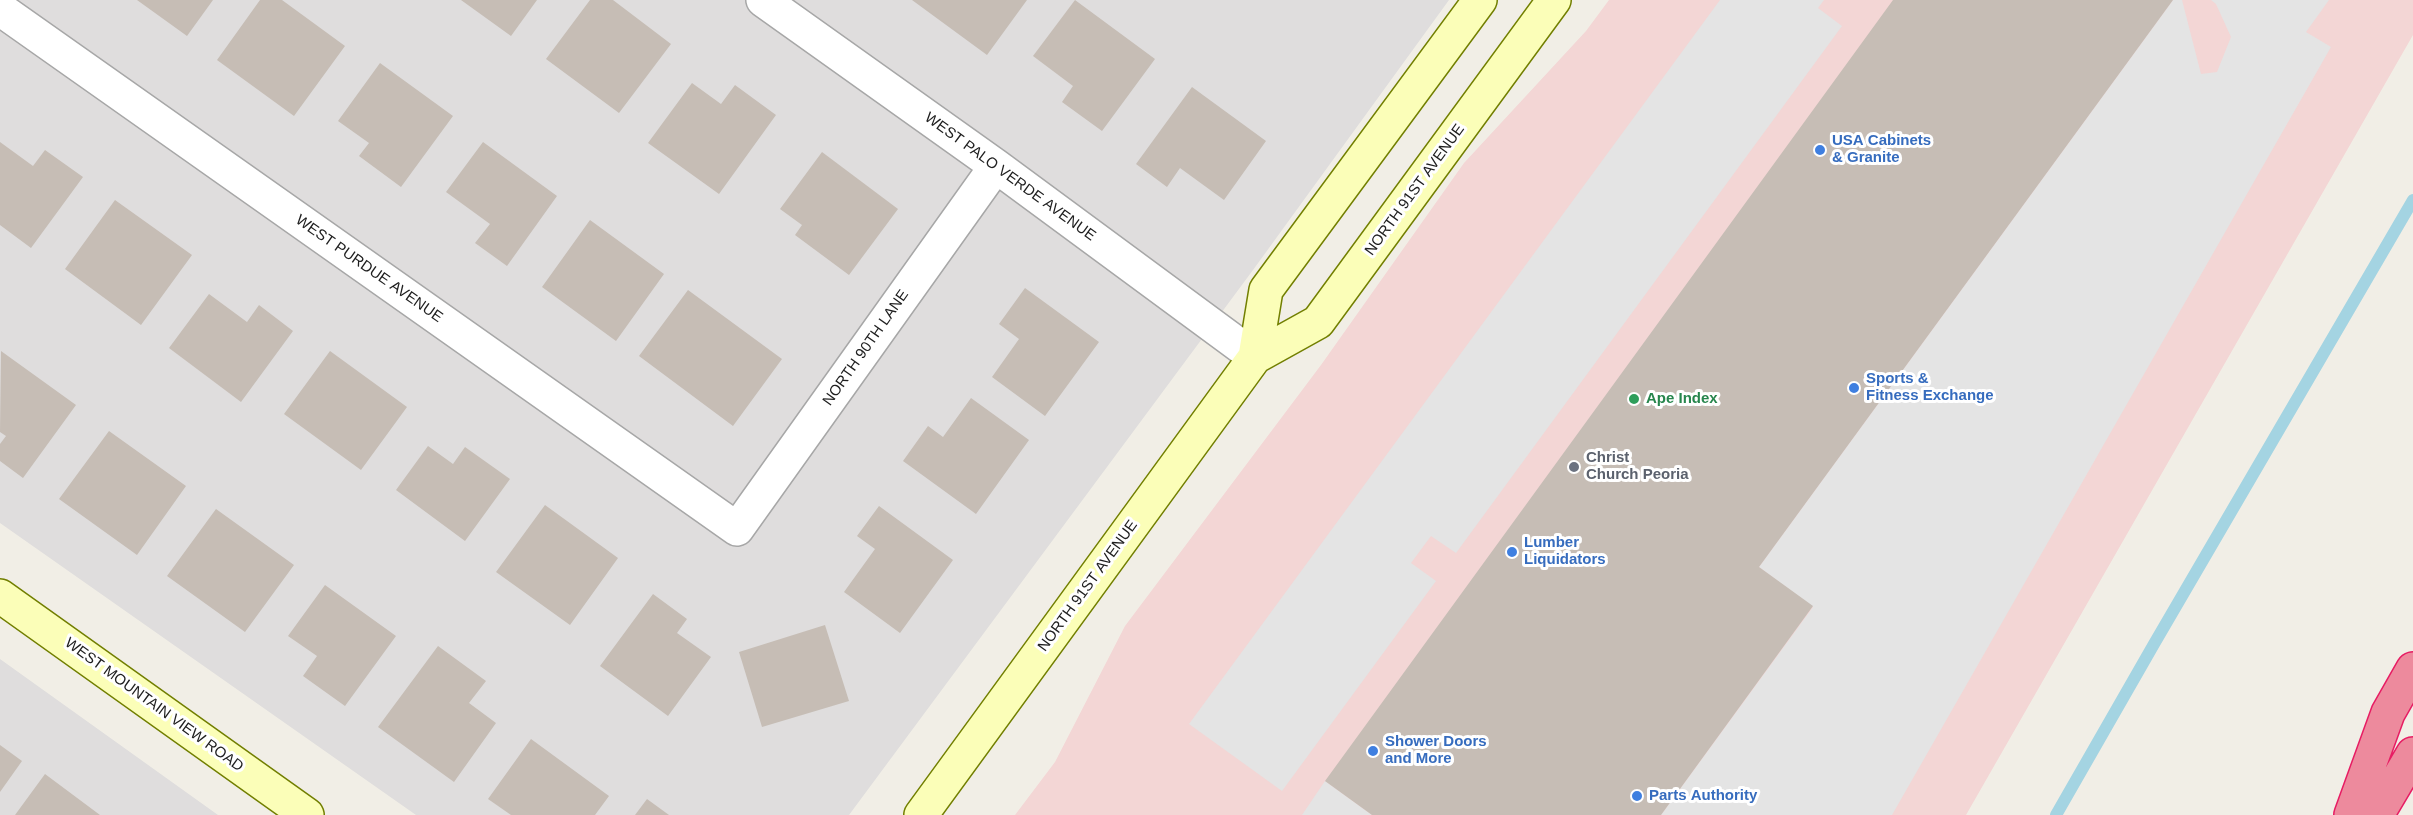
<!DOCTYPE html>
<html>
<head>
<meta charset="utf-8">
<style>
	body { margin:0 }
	canvas { display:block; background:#f1eee6 }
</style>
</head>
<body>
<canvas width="2413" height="815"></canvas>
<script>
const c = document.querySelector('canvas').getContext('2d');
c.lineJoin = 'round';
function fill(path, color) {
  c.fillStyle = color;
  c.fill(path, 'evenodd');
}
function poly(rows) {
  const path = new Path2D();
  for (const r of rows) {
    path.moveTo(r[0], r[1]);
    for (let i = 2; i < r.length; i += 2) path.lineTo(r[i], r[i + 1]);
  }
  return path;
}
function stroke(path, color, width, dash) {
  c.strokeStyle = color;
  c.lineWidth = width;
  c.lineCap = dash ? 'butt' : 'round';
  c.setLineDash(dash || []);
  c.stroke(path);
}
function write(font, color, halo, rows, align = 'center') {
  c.font = font + ' Arial,sans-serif';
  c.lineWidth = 6;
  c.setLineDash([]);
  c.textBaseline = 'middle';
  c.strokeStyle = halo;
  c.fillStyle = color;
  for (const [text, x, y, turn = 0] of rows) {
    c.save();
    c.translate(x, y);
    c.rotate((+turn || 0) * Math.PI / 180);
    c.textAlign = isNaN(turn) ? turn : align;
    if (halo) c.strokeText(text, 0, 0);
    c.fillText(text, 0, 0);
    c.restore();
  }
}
const residential = poly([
	[0,0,1449,0,1253,270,849,815,416,815,0,523],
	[0,659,218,815,0,815]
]);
const commercial = poly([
	[1609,0,2413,0,2413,35,1966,815,1015,815,1055,762,1125,626,1321,365,1464,163,1586,31]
]);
const parking = poly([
	[1720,0,1824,0,1818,8,1842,26,1456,553,1431,536,1411,563,1436,581,1282,791,1189,724],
	[2173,0,2182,0,2201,74,2217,72,2231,37,2216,4,2211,0,2329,0,2306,32,2331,47,1892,815,1661,815,1813,607,1759,567],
	[1325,781,1372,815,1302,815]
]);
const stream = poly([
	[2056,815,2154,644,2413,200]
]);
const building = poly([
	[137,0,213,0,187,36],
	[260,0,282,0,345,46,294,116,217,60],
	[461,0,537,0,511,36],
	[590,0,613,0,671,44,619,113,546,59],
	[912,0,1027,0,987,55],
	[1075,0,1155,59,1102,131,1062,102,1073,86,1033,56],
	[1893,0,2173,0,1759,567,1813,606,1661,815,1372,815,1325,781],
	[380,63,453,116,401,187,359,156,369,143,338,121],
	[692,83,721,104,735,85,776,115,719,194,648,143],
	[1192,87,1266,141,1224,200,1180,168,1167,187,1136,164],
	[0,142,33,166,45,150,83,177,31,248,0,225],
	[483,142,557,196,507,266,475,243,490,224,446,192],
	[822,152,898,209,849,275,795,235,802,225,780,209],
	[115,200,192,255,141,325,65,269],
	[590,220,664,274,616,341,542,287],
	[1025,288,1099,342,1045,416,992,377,1019,339,999,324],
	[688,290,782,359,733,426,639,356],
	[209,294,247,322,259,305,293,331,241,402,169,348],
	[1,351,76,405,23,478,0,461,0,444,6,436,0,432],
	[330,351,407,407,361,470,284,414],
	[971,398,1029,440,976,514,903,461,928,426,943,437],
	[109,431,186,486,137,555,59,499],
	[428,446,453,464,465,447,510,479,465,541,396,490],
	[545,505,618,558,570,625,496,572],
	[879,506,953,560,900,633,844,592,875,549,857,536],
	[216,509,294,565,245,632,167,576],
	[325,585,396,636,345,706,303,676,317,656,288,636],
	[653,594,687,619,677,633,711,657,668,716,600,666],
	[825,625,849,701,762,727,739,652],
	[438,646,486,681,469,703,496,723,454,782,378,727],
	[531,739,609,796,595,815,511,815,488,799],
	[0,745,22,761,0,792],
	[45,774,100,815,15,815],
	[647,799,669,815,635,815]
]);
const street = poly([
	[763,0,996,166,1255,357],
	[0,9,737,529,996,166]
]);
const secondary = poly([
	[1255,357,1266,290,1480,0],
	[0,596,307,815],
	[921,815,1255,357,1318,322,1554,0]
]);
const highway = poly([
	[2351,815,2388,713,2413,669],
	[2377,815,2413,754]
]);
const markers = [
	[1820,150,6,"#3f7fe0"],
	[1854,388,6,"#3f7fe0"],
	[1634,399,6,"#2e9e5b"],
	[1574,467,6,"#6b7280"],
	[1512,552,6,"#3f7fe0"],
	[1373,751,6,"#3f7fe0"],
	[1637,796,6,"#3f7fe0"]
];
const shopNames = [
	["USA Cabinets",1832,141],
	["& Granite",1832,158],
	["Sports &",1866,379],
	["Fitness Exchange",1866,396],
	["Lumber",1524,543],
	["Liquidators",1524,560],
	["Shower Doors",1385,742],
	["and More",1385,759],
	["Parts Authority",1649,796]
];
const streetNames = [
	["WEST PALO VERDE AVENUE",1010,177,36],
	["NORTH 91ST AVENUE",1415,190,-54],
	["WEST PURDUE AVENUE",369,269,35],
	["NORTH 90TH LANE",866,348,-55],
	["NORTH 91ST AVENUE",1088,586,-54],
	["WEST MOUNTAIN VIEW ROAD",154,705,36]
];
const leisureNames = [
	["Ape Index",1646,399]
];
const worshipNames = [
	["Christ",1586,458],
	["Church Peoria",1586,475]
];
fill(residential, '#dfdddd');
fill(commercial, '#f3d6d5');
fill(parking, '#e4e4e4');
stroke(stream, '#a4d4e2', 12);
fill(building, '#c6bdb5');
stroke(street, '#a7a7a7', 36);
stroke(secondary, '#727f00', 36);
stroke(highway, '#e71c63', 36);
stroke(street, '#fff', 33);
stroke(secondary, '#fbfeb8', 33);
stroke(highway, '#ed8a9d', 33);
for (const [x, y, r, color] of markers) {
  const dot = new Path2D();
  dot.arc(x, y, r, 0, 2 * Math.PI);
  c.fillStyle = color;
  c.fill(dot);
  stroke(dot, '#fff', 2);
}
write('bold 15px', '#366cbe', '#fff', shopNames, 'left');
write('15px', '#202020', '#fff', streetNames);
write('bold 15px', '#27864d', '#fff', leisureNames, 'left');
write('bold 15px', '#5b616d', '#fff', worshipNames, 'left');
</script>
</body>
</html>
